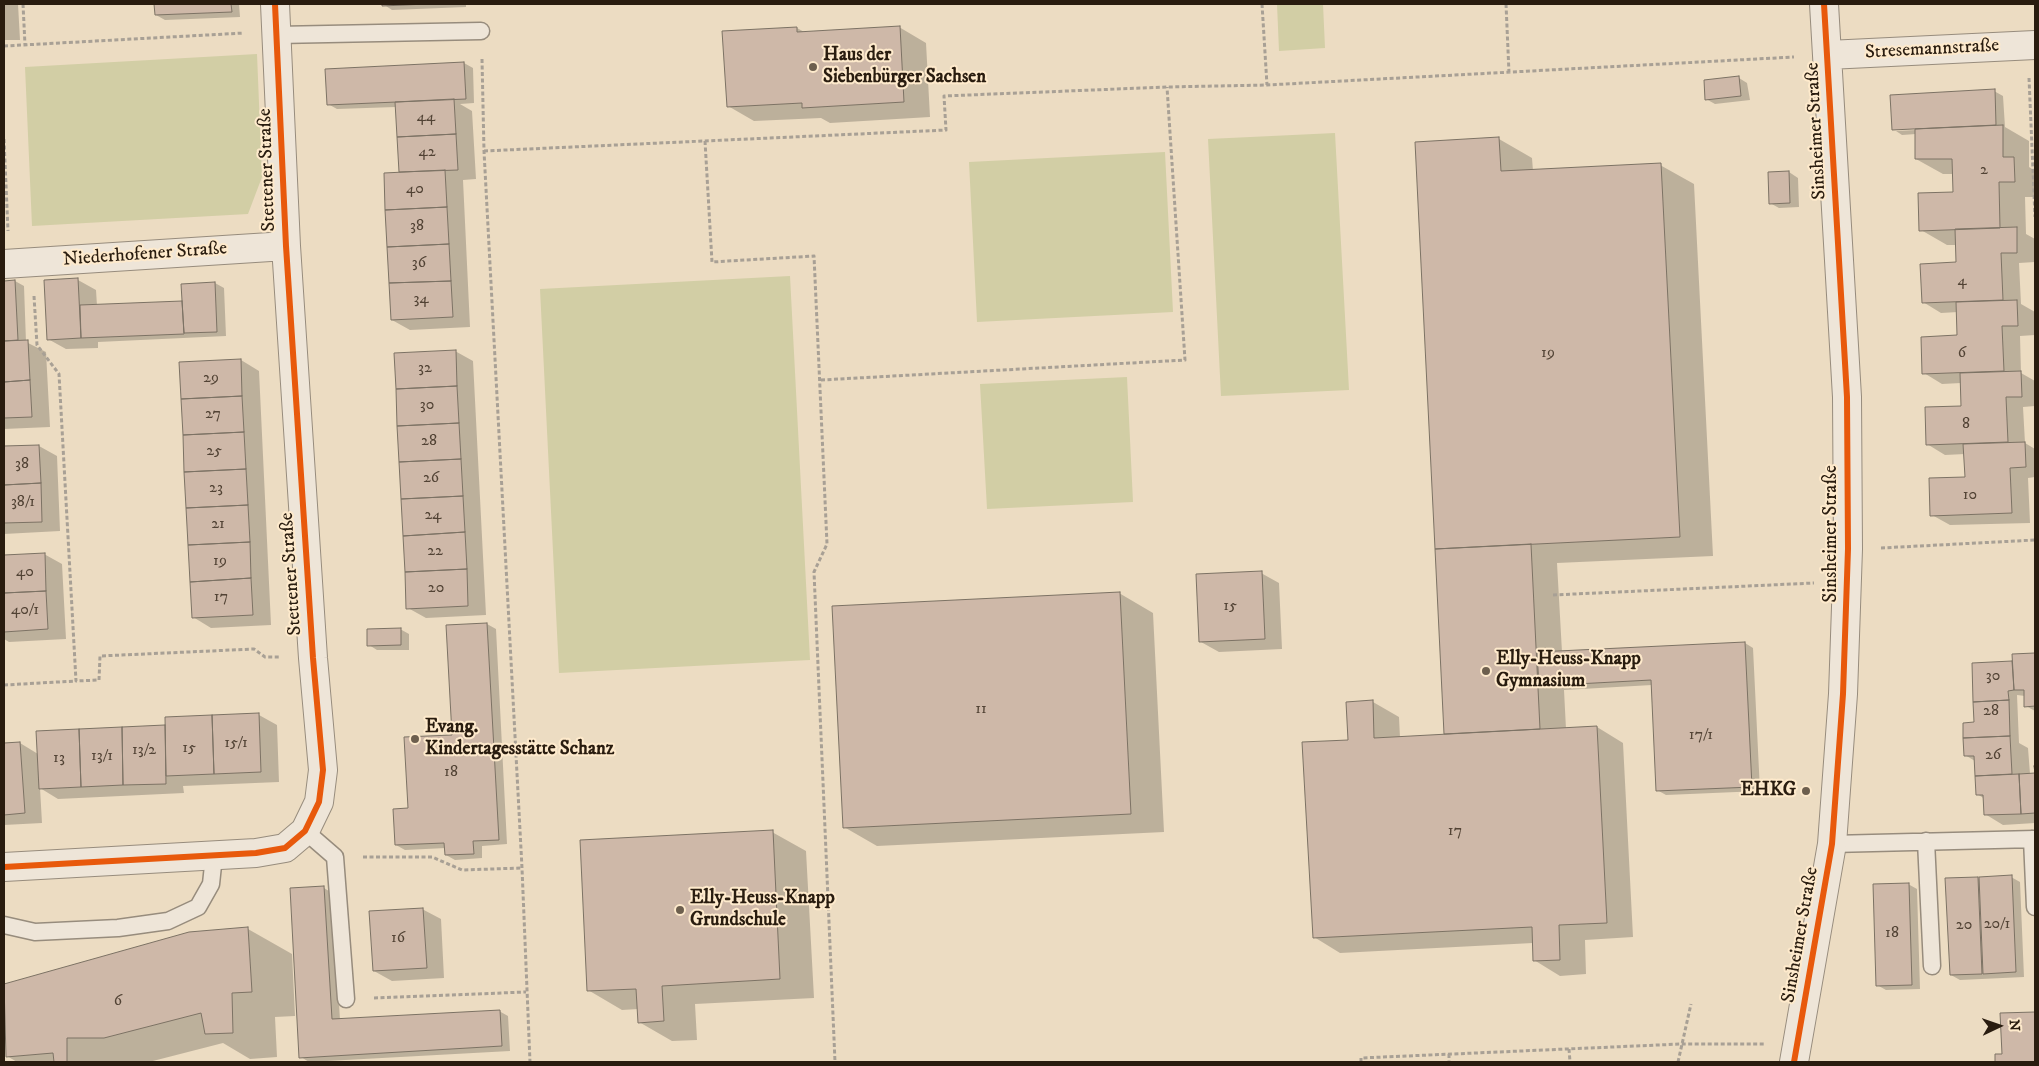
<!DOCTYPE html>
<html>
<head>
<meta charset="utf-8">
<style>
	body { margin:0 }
	#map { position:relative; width:2039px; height:1066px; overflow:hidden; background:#ecdcc2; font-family:"IM FELL DW Pica",serif }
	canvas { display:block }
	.frame { position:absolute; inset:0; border:5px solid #291c0f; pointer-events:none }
	.north { position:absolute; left:1974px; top:1001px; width:50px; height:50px; -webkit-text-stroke:4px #feeacc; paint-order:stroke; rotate:87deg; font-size:14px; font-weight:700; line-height:20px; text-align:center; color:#291c0f }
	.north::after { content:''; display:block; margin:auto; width:18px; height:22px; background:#291c0f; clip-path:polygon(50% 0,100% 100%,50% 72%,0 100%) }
</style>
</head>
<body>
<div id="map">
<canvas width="2039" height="1066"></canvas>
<div class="frame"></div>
<div class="north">N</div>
</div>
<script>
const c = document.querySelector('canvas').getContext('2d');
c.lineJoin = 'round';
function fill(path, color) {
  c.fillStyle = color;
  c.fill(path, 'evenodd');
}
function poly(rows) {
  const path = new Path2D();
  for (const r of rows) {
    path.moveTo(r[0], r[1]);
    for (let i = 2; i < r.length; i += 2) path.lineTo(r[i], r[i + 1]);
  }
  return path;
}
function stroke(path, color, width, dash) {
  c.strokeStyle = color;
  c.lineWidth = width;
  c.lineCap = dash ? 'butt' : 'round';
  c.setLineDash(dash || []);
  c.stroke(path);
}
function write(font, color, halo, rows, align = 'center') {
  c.font = font + ' "IM FELL DW Pica",serif';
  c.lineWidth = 4;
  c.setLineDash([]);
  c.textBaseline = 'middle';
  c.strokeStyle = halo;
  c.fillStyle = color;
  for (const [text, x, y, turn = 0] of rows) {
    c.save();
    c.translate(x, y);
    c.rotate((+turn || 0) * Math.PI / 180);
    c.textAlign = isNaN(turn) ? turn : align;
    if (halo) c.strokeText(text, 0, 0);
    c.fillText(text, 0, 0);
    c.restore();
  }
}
const green = poly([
	[1277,4,1323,4,1325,48,1279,51],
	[257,54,262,177,248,214,32,226,25,67],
	[1335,133,1349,390,1221,396,1208,139],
	[1165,152,1173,312,977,322,969,162],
	[790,276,810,660,559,673,540,289],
	[1127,377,1133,502,987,509,980,384]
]);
const shadow = poly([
	[4,4,18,4,20,40,4,40],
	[155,4,239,4,240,17,165,20,156,15],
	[383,4,466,4,466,7,392,10],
	[899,27,926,43,930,117,830,123,821,118,754,121,728,106,797,28,806,33],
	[464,63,473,68,474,103,460,104,472,111,476,179,463,180,470,327,410,330,392,320,400,173,396,107,337,109,328,104],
	[1739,78,1747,83,1750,100,1715,104,1706,99],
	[1994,91,2003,96,2005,127,2029,141,2029,167,2035,171,2035,197,2025,197,2026,234,2035,239,2035,262,2019,263,2021,304,2035,312,2035,335,2020,336,2021,373,2035,381,2035,406,2023,407,2025,443,2035,449,2035,477,2028,478,2030,523,1950,525,1932,515,1966,478,1965,454,1945,455,1927,444,1962,407,1961,383,1942,384,1924,373,1958,337,1958,312,1941,313,1923,302,1958,264,1957,245,1947,245,1921,230,1955,193,1954,174,1943,174,1916,159,1916,134,1902,135,1896,131,1916,130,1916,128,1893,130],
	[1499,139,1532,158,1533,171,1660,165,1694,184,1713,556,1557,563,1562,652,1745,643,1753,648,1760,791,1666,795,1657,790,1652,685,1564,690,1566,729,1597,727,1623,743,1633,937,1585,940,1586,974,1560,976,1534,960,1533,943,1340,953,1314,937,1350,741,1373,702,1399,717,1400,738,1446,735,1416,143],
	[1789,172,1798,178,1799,207,1779,208,1770,203],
	[78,280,96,290,97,306,183,302,215,283,224,288,226,336,98,342,98,348,66,349,48,339],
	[15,281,24,286,26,342,46,352,50,427,4,429,4,282],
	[455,351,473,361,486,615,426,618,408,608],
	[241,360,259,371,271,625,211,628,193,617],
	[39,446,57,456,60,531,4,534,4,448],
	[44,554,62,564,66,639,9,642,4,639,4,556],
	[1261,573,1279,583,1282,649,1219,652,1201,642],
	[1119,593,1153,613,1164,832,877,846,844,827],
	[487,624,496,629,507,844,482,846,482,858,455,860,446,855,446,848,405,850,396,845,410,809,453,736,447,626],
	[400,629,409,634,409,650,377,650,369,645],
	[2035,654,2035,711,2026,706,2025,696,2017,695,2019,743,2028,748,2030,774,2035,774,2035,823,2003,825,1985,814,1985,799,1977,794,1975,761,1965,755,1976,723,1973,664,2013,662,2013,655],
	[259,715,277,725,279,782,183,786,184,793,58,799,40,788,42,823,4,825,4,744,20,743,38,754,37,732,166,726],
	[772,832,806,851,814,998,695,1004,697,1040,672,1041,639,1022,638,1009,622,1010,588,990],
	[2011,877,2020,882,2024,977,1960,980,1951,975,1946,880],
	[1908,884,1917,889,1920,989,1886,990,1877,985],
	[324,888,332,893,340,1020,499,1011,508,1016,510,1051,309,1062,301,1057],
	[422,909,441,919,444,978,392,981,374,971],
	[248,929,292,954,295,1016,275,1017,277,1057,250,1059,223,1043,149,1062,17,1062,7,1056,4,986,189,934],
	[2035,1013,2035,1062,1996,1062,1996,1055,2003,1055,2001,1015]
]);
const building = poly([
	[154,4,231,4,232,12,155,15,154,4],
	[382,4,427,4,382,6,382,4],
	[900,26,904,102,802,108,802,103,727,107,722,31,797,27,797,32,900,26],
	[464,62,466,99,327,105,325,69,464,62],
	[1739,76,1741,96,1705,100,1704,80,1739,76],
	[1995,89,1996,125,1892,130,1890,95,1995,89],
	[454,99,456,134,397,137,395,102,454,99],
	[2003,125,2003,157,2014,157,2015,182,1999,182,2000,228,1919,231,1918,193,1953,192,1952,159,1915,159,1915,129,2003,125],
	[456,134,458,170,399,172,397,137,456,134],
	[1499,137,1501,171,1661,163,1680,537,1435,549,1415,142,1499,137],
	[445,170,447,207,385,210,384,173,445,170],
	[1789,171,1790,203,1769,204,1768,172,1789,171],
	[447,207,449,244,387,247,385,210,447,207],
	[2017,227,2017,253,2001,253,2003,300,1922,303,1920,264,1956,262,1955,229,2017,227],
	[449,244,451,281,389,283,387,247,449,244],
	[78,278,81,338,47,340,44,280,78,278],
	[15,280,18,340,4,341,4,281,15,280],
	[451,281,453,317,391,320,389,283,451,281],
	[215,282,217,332,184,333,181,284,215,282],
	[2017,300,2018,326,2002,326,2004,371,1922,374,1921,337,1957,335,1956,302,2017,300],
	[182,301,184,334,81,338,80,305,182,301],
	[28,340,30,380,4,382,4,341,28,340],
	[456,350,457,386,396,389,394,353,456,350],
	[241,359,242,396,181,399,179,362,241,359],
	[2021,371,2022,397,2006,397,2008,442,1926,445,1925,407,1961,406,1960,373,2021,371],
	[30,380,32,417,4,418,4,382,30,380],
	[457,386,459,423,397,426,396,389,457,386],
	[242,396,244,432,183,435,181,399,242,396],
	[459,423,461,459,399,462,397,426,459,423],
	[244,432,246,469,184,472,183,435,244,432],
	[2025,442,2026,467,2010,468,2012,513,1930,516,1929,478,1965,477,1963,444,2025,442],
	[39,445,41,483,4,485,4,446,39,445],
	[461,459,463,496,401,499,399,462,461,459],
	[246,469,248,505,186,508,184,472,246,469],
	[41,483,42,522,4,523,4,485,41,483],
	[463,496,465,532,403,536,401,499,463,496],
	[248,505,250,542,188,545,186,508,248,505],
	[465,532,467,569,405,572,403,536,465,532],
	[250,542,251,578,190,582,188,545,250,542],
	[1531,544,1540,729,1444,734,1435,549,1531,544],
	[45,553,46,591,4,593,4,555,45,553],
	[467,569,468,606,406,609,405,572,467,569],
	[1262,571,1265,639,1199,642,1196,574,1262,571],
	[251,578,253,615,192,618,190,582,251,578],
	[46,591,48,629,4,632,4,593,46,591],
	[1120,592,1131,814,843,828,832,606,1120,592],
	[487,623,499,840,473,841,474,854,445,855,444,843,395,845,393,809,408,808,404,737,452,735,446,625,487,623],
	[401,628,401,645,367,646,367,629,401,628],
	[1745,642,1752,787,1656,791,1651,680,1539,686,1537,652,1745,642],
	[2035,653,2035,706,2024,707,2024,690,2014,690,2012,654,2035,653],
	[2012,661,2014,690,2008,691,2009,700,1973,702,1972,663,2012,661],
	[1373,700,1374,738,1597,726,1607,923,1559,925,1560,960,1533,961,1532,927,1313,938,1302,742,1348,740,1346,702,1373,700],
	[2009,700,2010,736,1963,738,1963,723,1974,722,1973,702,2009,700],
	[259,713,261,772,214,774,212,715,259,713],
	[212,715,214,774,166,776,165,717,212,715],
	[165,725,166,784,123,785,122,727,165,725],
	[122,727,123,785,81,787,79,729,122,727],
	[79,729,81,787,39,789,36,731,79,729],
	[2010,736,2012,774,1975,776,1974,756,1964,756,1963,738,2010,736],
	[20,742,25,813,4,815,4,743,20,742],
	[2034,766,2035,766,2035,813,2021,814,2019,774,2035,773,2034,766],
	[2019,774,2021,814,1984,815,1983,795,1976,795,1975,776,2019,774],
	[773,830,780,979,662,986,664,1021,638,1023,636,989,587,991,580,840,773,830],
	[2012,875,2016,972,1983,974,1979,877,2012,875],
	[1978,877,1982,974,1950,975,1945,878,1978,877],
	[1909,883,1912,985,1876,986,1873,884,1909,883],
	[324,886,332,1019,500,1010,502,1046,299,1058,290,888,324,886],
	[423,908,427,968,373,971,369,911,423,908],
	[248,927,252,992,232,993,233,1033,205,1034,201,1013,104,1038,67,1038,67,1062,54,1062,53,1053,6,1057,4,984,189,932,248,927],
	[2035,1012,2035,1062,1995,1062,1995,1054,2002,1054,2000,1013,2035,1012]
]);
const path = poly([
	[23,4,25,45],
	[1262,4,1267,85],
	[1506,4,1509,73],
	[4,46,244,33],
	[482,59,484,151,522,868,530,1062],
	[2029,78,2035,217],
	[4,139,8,231],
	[705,141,712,262,814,256,827,544,814,572,835,1062],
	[484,151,946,130,944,96,1167,87,1267,85,1794,57],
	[34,296,37,345,59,374,76,681,99,680,100,656,254,649,265,657,279,657],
	[821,380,1185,360,1167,87],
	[1881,548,2035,540],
	[1553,595,1814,583],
	[4,685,76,681],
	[363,857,432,857,462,870,522,868],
	[374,998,526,992],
	[1569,1049,1570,1062],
	[1449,1054,1449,1062],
	[1361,1062,1361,1058,1681,1044,1765,1044],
	[1678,1062,1691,1004]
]);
const lane = poly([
	[277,35,481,31],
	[305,831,335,857,346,999],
	[2032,839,2035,907],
	[1926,841,1932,966],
	[1832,844,2035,839],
	[4,925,35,932,118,928,168,921,198,907,211,884,214,856]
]);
const street = poly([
	[1828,55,2035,45],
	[4,264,286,246],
	[4,867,256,853,285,848,305,831,319,802,323,770,313,658,286,246,275,4],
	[1794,1062,1832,844,1843,694,1848,549,1847,397,1824,4]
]);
const cycleway = poly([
	[4,867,256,853,285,848,305,831,319,802,323,770,313,658,286,246,275,4],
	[1794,1062,1832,844,1843,694,1848,549,1847,397,1824,4]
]);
const markers = [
	[813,67,5,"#6d5f4e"],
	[1486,671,5,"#6d5f4e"],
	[415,739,5,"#6d5f4e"],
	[1806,791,5,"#6d5f4e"],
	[680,910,5,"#6d5f4e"]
];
const numberNames = [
	["44",426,118],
	["42",427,153],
	["2",1984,171],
	["40",415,190],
	["38",417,227],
	["36",419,264],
	["4",1962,282],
	["34",421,300],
	["19",1548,354],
	["6",1962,354],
	["32",425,369],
	["29",211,379],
	["30",427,406],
	["27",213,415],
	["8",1966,425],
	["28",429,442],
	["25",214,452],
	["38",22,465],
	["26",431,479],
	["23",216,489],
	["10",1970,496],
	["38/1",23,503],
	["24",433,516],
	["21",218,525],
	["22",435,552],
	["19",220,562],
	["40",25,573],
	["20",436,589],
	["17",221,598],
	["15",1230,607],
	["40/1",25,611],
	["30",1993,677],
	["11",981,710],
	["28",1991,712],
	["17/1",1701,736],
	["15/1",236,744],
	["15",189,749],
	["13/2",144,751],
	["26",1993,756],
	["13/1",102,757],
	["13",59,759],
	["18",451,773],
	["17",1455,832],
	["20/1",1997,925],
	["20",1964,926],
	["18",1892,934],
	["16",398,939],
	["6",118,1002]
];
const streetNames = [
	["Stresemannstraße",1932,50,-3],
	["Sinsheimer Straße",1817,131,-93],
	["Stettener Straße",268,170,-92],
	["Niederhofener Straße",145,255,-4],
	["Sinsheimer Straße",1832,534,-90],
	["Stettener Straße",292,574,-94],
	["Sinsheimer Straße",1801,935,-80]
];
const poiNames = [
	["Haus der",823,56],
	["Siebenbürger Sachsen",823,78],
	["Elly-Heuss-Knapp",1496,660],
	["Gymnasium",1496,682],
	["Evang.",425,728],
	["Kindertagesstätte Schanz",425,750],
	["EHKG",1796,791,"right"],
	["Elly-Heuss-Knapp",690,899],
	["Grundschule",690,921]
];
fill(green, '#d2cea5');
fill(shadow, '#0003');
fill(building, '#ceb8a8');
stroke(building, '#7c7264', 1);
stroke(lane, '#978c7d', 19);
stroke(street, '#978c7d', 30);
stroke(path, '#a8a095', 3, [4, 2.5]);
stroke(lane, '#eee5d8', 16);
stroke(street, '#eee5d8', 28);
stroke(cycleway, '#e8590c', 6);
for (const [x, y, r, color] of markers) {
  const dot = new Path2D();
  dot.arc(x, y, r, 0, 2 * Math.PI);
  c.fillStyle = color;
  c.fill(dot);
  stroke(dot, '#feeacc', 2);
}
write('16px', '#524335', null, numberNames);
write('19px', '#291c0f', '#feeacc', streetNames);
write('bold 19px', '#291c0f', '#feeacc', poiNames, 'left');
</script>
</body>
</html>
